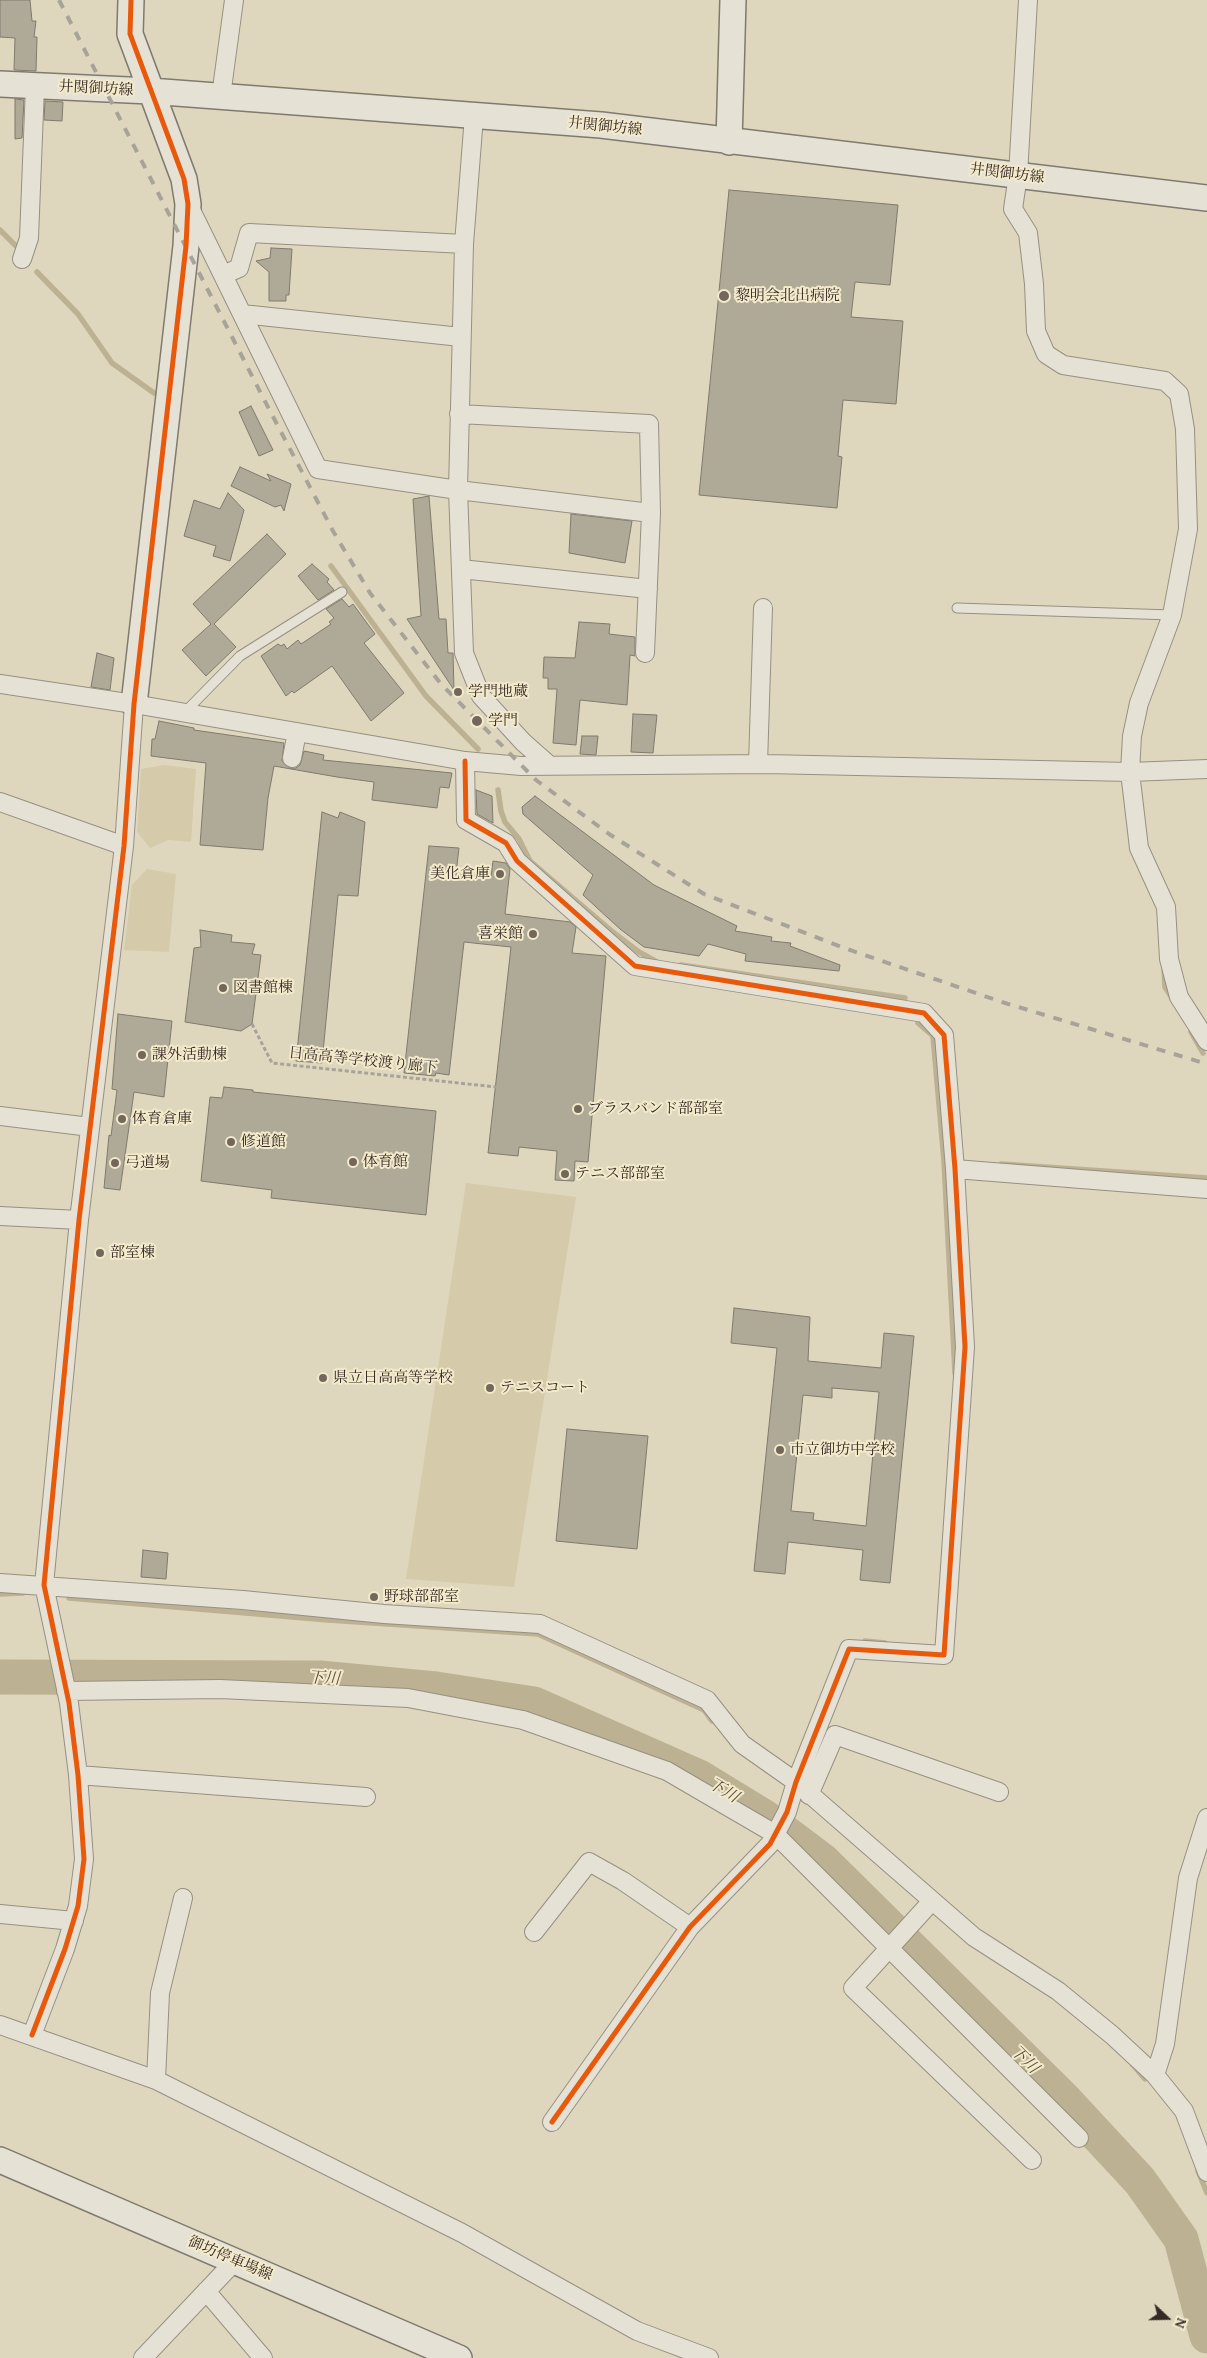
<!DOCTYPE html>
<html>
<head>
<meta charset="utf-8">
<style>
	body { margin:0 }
	#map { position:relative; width:1207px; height:2358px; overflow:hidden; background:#dfd7bd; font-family:"Gentium Book Plus",serif }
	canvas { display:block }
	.north { position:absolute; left:1142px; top:2293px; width:50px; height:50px; -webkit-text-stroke:4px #f3eacc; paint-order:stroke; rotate:111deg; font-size:14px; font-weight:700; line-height:20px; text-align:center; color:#372a25 }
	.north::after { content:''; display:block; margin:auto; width:18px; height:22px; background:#372a25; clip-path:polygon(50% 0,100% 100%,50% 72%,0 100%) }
</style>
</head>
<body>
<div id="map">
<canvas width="1207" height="2358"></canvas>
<div class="north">N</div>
</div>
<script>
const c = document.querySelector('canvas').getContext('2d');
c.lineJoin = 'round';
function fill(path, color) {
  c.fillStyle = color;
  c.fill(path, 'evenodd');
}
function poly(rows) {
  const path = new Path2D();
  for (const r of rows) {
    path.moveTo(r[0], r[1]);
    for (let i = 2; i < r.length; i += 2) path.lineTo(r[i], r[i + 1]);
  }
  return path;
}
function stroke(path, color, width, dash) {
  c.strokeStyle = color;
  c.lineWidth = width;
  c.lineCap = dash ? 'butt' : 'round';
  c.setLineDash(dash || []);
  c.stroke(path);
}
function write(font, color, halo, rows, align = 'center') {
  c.font = font + ' "Gentium Book Plus","Noto Serif JP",serif';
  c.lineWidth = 4;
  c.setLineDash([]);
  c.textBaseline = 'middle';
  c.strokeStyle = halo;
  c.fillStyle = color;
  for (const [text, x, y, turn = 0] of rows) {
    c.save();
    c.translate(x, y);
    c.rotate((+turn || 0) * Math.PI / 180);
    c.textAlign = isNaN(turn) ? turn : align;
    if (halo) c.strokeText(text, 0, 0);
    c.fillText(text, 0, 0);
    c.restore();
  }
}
const green = poly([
	[164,765,196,769,191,842,168,840,150,848,137,832,141,769],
	[147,869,176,874,169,952,124,950,132,885],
	[466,1183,576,1197,514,1587,406,1579]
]);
const stream = poly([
	[0,230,16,246],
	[37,272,78,314,112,363,154,393],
	[331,566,426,696,478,749],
	[498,790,501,811,505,822,519,839,530,861,614,933,639,952,657,962],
	[681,965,905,998],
	[1164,969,1165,987,1172,998],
	[918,1023,933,1036,944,1161,955,1373],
	[1191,1032,1203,1053],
	[1001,1164,1207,1178],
	[0,1594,23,1593],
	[69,1598,328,1620,538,1634,704,1710,712,1721],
	[865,1641,885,1643],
	[1133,2065,1145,2079],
	[1198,2171,1207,2193]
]);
const river = poly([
	[0,1677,320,1678,436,1689,534,1704,699,1777,766,1818,823,1861,1063,2098,1140,2181,1181,2239,1207,2336]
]);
const building = poly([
	[0,0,30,0,32,21,36,21,34,37,37,37,36,71,14,70,15,38,0,37,0,0],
	[15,99,24,100,22,138,15,139,15,99],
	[45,101,63,102,62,121,44,120,45,101],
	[729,190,898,205,890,285,855,282,851,317,903,321,896,404,843,400,838,456,842,457,837,508,699,495,729,190],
	[271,248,292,249,289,295,286,295,286,301,269,301,269,272,256,261,270,258,271,248],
	[251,406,273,450,259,456,239,412,251,406],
	[240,467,271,481,267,474,291,484,284,511,281,505,275,507,231,486,240,467],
	[228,493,244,510,230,561,213,556,216,546,184,536,194,500,220,509,228,493],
	[429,496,439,619,446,619,448,653,453,653,454,690,407,619,421,616,413,499,429,496],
	[571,514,632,521,625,563,569,553,571,514],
	[267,534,286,554,214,624,236,647,206,676,182,650,211,624,193,604,267,534],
	[312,564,329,579,327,582,334,590,318,600,298,576,312,564],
	[342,599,349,607,353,604,375,634,364,643,404,693,371,721,332,666,294,693,292,691,286,696,261,656,278,644,281,646,284,644,287,649,298,640,301,644,331,624,329,622,334,618,326,609,342,599],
	[579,622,610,624,609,634,635,637,635,656,630,655,627,705,580,700,576,745,553,743,557,689,548,689,548,678,543,678,544,657,575,658,579,622],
	[97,653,114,658,110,690,91,687,97,653],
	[633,714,657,715,653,753,631,752,633,714],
	[159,721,194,728,194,730,284,743,282,761,290,768,296,768,300,765,304,751,324,755,323,760,452,773,449,788,440,787,437,808,372,800,374,782,337,777,274,766,268,798,263,850,200,845,206,763,151,756,152,739,155,739,159,721],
	[582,736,598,736,596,755,580,754,582,736],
	[476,790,492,796,493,823,477,814,476,790],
	[535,796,654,885,737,926,735,931,772,937,771,941,791,943,790,946,840,965,839,971,745,961,746,954,708,944,699,956,644,947,620,929,583,895,593,875,523,814,522,807,535,796],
	[322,812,338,818,340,812,365,822,358,896,338,895,322,1063,296,1061,322,812],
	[429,846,459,848,456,874,491,877,493,861,506,863,510,869,505,914,570,922,576,927,572,953,606,956,588,1162,575,1161,574,1181,555,1180,557,1151,519,1147,518,1156,488,1153,511,947,464,942,449,1075,436,1073,435,1076,404,1073,429,846],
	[200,930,232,935,231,942,255,944,252,954,261,955,252,1024,241,1031,185,1022,194,948,201,947,200,930],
	[118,1014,172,1021,164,1097,134,1092,120,1190,104,1188,109,1135,111,1136,117,1090,112,1089,118,1014],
	[224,1087,253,1090,253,1092,436,1111,426,1215,271,1198,272,1190,201,1181,210,1097,222,1098,224,1087],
	[734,1308,810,1317,808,1361,881,1368,884,1333,914,1336,890,1583,860,1580,863,1550,788,1542,785,1574,754,1571,777,1348,731,1343,734,1308],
	[832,1388,879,1392,866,1526,813,1520,814,1513,791,1511,803,1395,832,1398,832,1388],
	[567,1429,648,1436,637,1549,556,1541,567,1429],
	[143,1550,168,1553,166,1579,141,1577,143,1550]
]);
const path = poly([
	[252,1024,272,1063,496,1087]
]);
const lane = poly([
	[957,608,1172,615],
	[184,713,240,656,342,592]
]);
const street = poly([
	[1028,0,1018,175,1013,209,1028,233,1034,284,1036,331,1046,354,1063,365,1165,381,1179,394,1185,429,1188,529,1172,615,1139,703,1132,736,1130,772,1139,848,1166,907,1169,959,1179,997,1207,1041],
	[221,96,234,0],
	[189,206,318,469,458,490,464,244,474,116],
	[22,259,29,238,35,86],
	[223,275,239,268,249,233,464,244],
	[242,314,461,337],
	[459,414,649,424,651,513,645,653],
	[461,569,648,589],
	[0,684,134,704,465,761,521,766,766,764,1130,772,1207,769],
	[292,758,297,732],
	[465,761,466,820,506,843,517,861,635,966,924,1013,944,1035,955,1169,965,1347,944,1655,849,1649,796,1782,787,1812,770,1844,690,1927,552,2122],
	[758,764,763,608],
	[549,765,523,742,481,696,464,653,458,490,651,513],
	[0,802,124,846],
	[0,1116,90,1127],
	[955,1169,1207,1189],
	[0,1216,79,1220],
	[0,1583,243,1600,384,1614,540,1624,707,1700,742,1744,796,1782,974,1937,1058,1991,1112,2035,1155,2075,1184,2111,1207,2172],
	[66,1691,220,1689,408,1698,523,1720,667,1771,775,1834,1079,2138],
	[78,1775,366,1797],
	[809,1795,835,1735,999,1792],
	[932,1901,853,1988,1032,2160],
	[0,1914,74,1921],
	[534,1932,589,1862,623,1881,690,1927],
	[0,2025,156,2080,462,2233,637,2331,709,2358],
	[32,2035,65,1949,78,1906,84,1859,78,1775,69,1703,44,1585,79,1220,124,846,134,704],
	[1155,2075,1165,2044,1188,1878,1207,1818],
	[156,2080,160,1993,183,1898],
	[206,2291,263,2358],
	[143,2358,235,2261]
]);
const secondary = poly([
	[131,0,130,34,184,179,188,204,186,246,134,704],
	[0,84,150,91,601,125,1207,198],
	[729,142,733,0],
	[0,2160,459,2358]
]);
const rail = poly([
	[59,0,269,409,333,531,370,593,441,684,536,780,609,834,704,894,844,948,1005,1003,1207,1064]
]);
const cycleway = poly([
	[465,761,466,820,506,843,517,861,635,966,924,1013,944,1035,955,1169,965,1347,944,1655,849,1649,796,1782,787,1812,770,1844,690,1927,552,2122],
	[32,2035,65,1949,78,1906,84,1859,78,1775,69,1703,44,1585,79,1220,124,846,134,704,186,246,188,204,184,179,130,34,131,0]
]);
const markers = [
	[724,296,6,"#72675a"],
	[458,692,5,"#72675a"],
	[477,721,6,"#72675a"],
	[500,874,5,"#72675a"],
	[533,934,5,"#72675a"],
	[223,988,5,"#72675a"],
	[142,1055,5,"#72675a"],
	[578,1109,5,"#72675a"],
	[122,1119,5,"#72675a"],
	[231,1142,5,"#72675a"],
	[353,1162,5,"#72675a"],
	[115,1163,5,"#72675a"],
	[565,1174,5,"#72675a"],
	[100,1253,5,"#72675a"],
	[323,1378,5,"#72675a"],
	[490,1388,5,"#72675a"],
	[780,1450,5,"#72675a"],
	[374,1597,5,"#72675a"]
];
const streetNames = [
	["井関御坊線",96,89,3],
	["井関御坊線",605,127,6],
	["井関御坊線",1007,174,7],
	["日高高等学校渡り廊下",363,1061,6],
	["御坊停車場線",230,2259,23]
];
const poiNames = [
	["黎明会北出病院",735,296],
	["学門地蔵",468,692],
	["学門",488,721],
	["美化倉庫",490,874,"right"],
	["喜栄館",523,934,"right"],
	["図書館棟",233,988],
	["課外活動棟",152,1055],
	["ブラスバンド部部室",588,1109],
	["体育倉庫",132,1119],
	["修道館",241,1142],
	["体育館",363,1162],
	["弓道場",125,1163],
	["テニス部部室",575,1174],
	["部室棟",110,1253],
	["県立日高高等学校",333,1378],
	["テニスコート",500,1388],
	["市立御坊中学校",790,1450],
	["野球部部室",384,1597]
];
const waterNames = [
	["下川",324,1679,3],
	["下川",723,1791,31],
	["下川",1024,2060,45]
];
fill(green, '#d5caa9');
stroke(stream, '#bdb193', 5.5);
stroke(river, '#bdb193', 35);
fill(building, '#afa998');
stroke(building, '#7f7a6d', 1);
stroke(lane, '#969082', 11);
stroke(street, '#969082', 20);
stroke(secondary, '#7f7a6d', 28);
stroke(path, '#a8a399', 3, [4, 2.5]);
stroke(lane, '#e5e1d5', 9);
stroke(street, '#e5e1d5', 18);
stroke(secondary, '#e5e1d5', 25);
stroke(rail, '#a8a399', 4, [9, 9]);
stroke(cycleway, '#e8590c', 5);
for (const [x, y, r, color] of markers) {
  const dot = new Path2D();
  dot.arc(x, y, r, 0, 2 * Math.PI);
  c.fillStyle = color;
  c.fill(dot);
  stroke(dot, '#f3eacc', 2);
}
write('15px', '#372a25', '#f3eacc', streetNames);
write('15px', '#372a25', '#f3eacc', poiNames, 'left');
write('italic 16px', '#5b4e41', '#f3eacc', waterNames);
</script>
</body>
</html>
